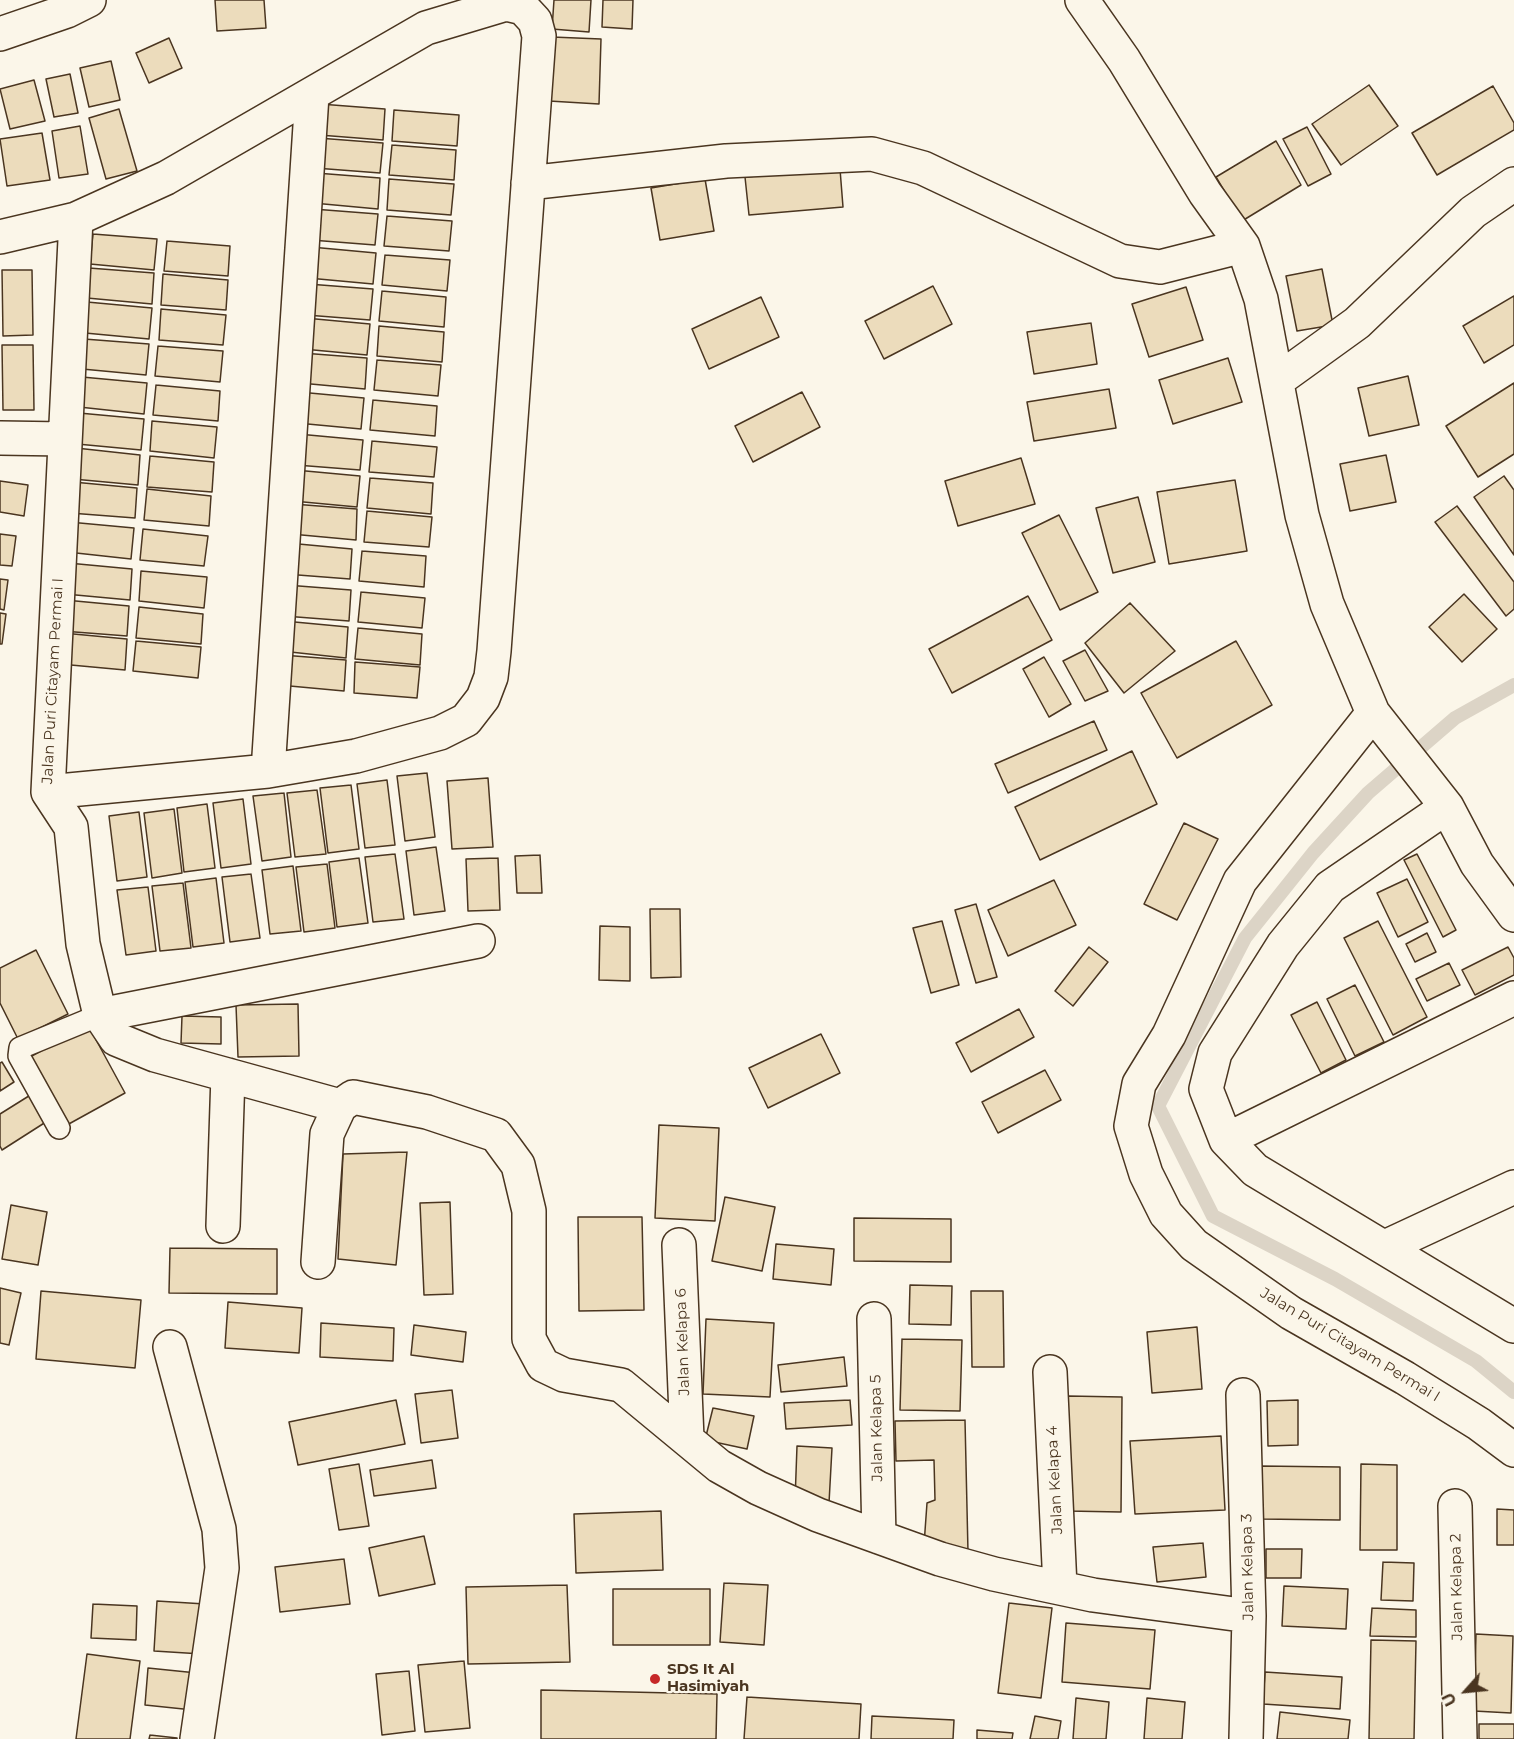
<!DOCTYPE html>
<html>
<head>
<meta charset="utf-8">
<style>
	body { margin:0 }
	#map { position:relative; width:1514px; height:1739px; overflow:hidden; background:#fbf6e9; font-family:Montserrat,sans-serif }
	canvas { display:block }
	.north { position:absolute; left:1436px; top:1661px; width:60px; height:60px; -webkit-text-stroke:4px #fbf6e9; paint-order:stroke; rotate:243deg; font-size:16px; font-weight:700; line-height:24px; text-align:center; color:#4a3520 }
	.north::after { content:''; display:block; margin:auto; width:21px; height:27px; background:#4a3520; clip-path:polygon(50% 0,100% 100%,50% 72%,0 100%) }
</style>
</head>
<body>
<div id="map">
<canvas width="1514" height="1739"></canvas>
<div class="north">U</div>
</div>
<script>
const c = document.querySelector('canvas').getContext('2d');
c.lineJoin = 'round';
function poly(rows) {
  const path = new Path2D();
  for (const r of rows) {
    path.moveTo(r[0], r[1]);
    for (let i = 2; i < r.length; i += 2) path.lineTo(r[i], r[i + 1]);
  }
  return path;
}
function stroke(path, color, width, dash) {
  c.strokeStyle = color;
  c.lineWidth = width;
  c.lineCap = dash ? 'butt' : 'round';
  c.setLineDash(dash || []);
  c.stroke(path);
}
function fill(path, color) {
  c.fillStyle = color;
  c.fill(path, 'evenodd');
}
function write(font, color, halo, rows, align = 'center') {
  c.font = font + ' Montserrat,sans-serif';
  c.lineWidth = 4.5;
  c.setLineDash([]);
  c.textBaseline = 'middle';
  c.strokeStyle = halo;
  c.fillStyle = color;
  for (const [text, x, y, turn = 0] of rows) {
    c.save();
    c.translate(x, y);
    c.rotate((+turn || 0) * Math.PI / 180);
    c.textAlign = isNaN(turn) ? turn : align;
    if (halo) c.strokeText(text, 0, 0);
    c.fillText(text, 0, 0);
    c.restore();
  }
}
const stream = poly([
	[1514,685,1455,718,1368,793,1313,853,1245,938,1158,1106,1213,1216,1335,1279,1476,1361,1514,1392]
]);
const building = poly([
	[215,0,264,0,266,28,217,31,215,0],
	[554,0,591,0,589,32,552,29,554,0],
	[603,0,633,0,632,29,602,27,603,0],
	[552,37,601,39,599,104,549,101,552,37],
	[169,38,182,68,149,83,136,53,169,38],
	[111,61,120,100,89,107,80,68,111,61],
	[70,74,78,113,54,117,46,79,70,74],
	[34,80,45,121,10,129,0,89,34,80],
	[1369,85,1398,126,1341,165,1312,124,1369,85],
	[1493,86,1514,123,1514,130,1437,175,1412,133,1493,86],
	[320,104,385,109,383,140,319,135,320,104],
	[119,109,137,171,106,179,89,118,119,109],
	[394,110,459,115,457,146,392,141,394,110],
	[80,126,88,174,59,178,52,131,80,126],
	[1307,127,1331,174,1308,186,1283,139,1307,127],
	[42,133,50,180,7,186,0,139,42,133],
	[318,138,383,143,380,173,315,168,318,138],
	[1276,141,1301,185,1242,221,1216,177,1276,141],
	[392,145,456,150,454,180,389,175,392,145],
	[840,169,843,207,749,215,745,177,840,169],
	[316,173,380,178,378,209,313,203,316,173],
	[389,179,454,184,451,215,387,210,389,179],
	[705,179,714,231,660,240,651,188,705,179],
	[313,209,378,214,375,245,311,240,313,209],
	[387,216,452,221,449,251,384,246,387,216],
	[93,234,157,239,154,270,90,264,93,234],
	[167,241,230,246,228,276,164,271,167,241],
	[311,247,376,253,373,284,308,278,311,247],
	[385,255,450,260,447,291,382,285,385,255],
	[89,268,154,273,152,304,87,298,89,268],
	[1322,269,1333,325,1297,331,1286,276,1322,269],
	[2,270,32,270,33,335,3,336,2,270],
	[163,274,228,280,226,310,161,305,163,274],
	[308,284,373,289,370,320,306,315,308,284],
	[933,286,952,324,884,359,865,321,933,286],
	[1186,287,1203,340,1149,357,1132,304,1186,287],
	[382,291,446,297,444,327,379,321,382,291],
	[1514,296,1514,345,1484,363,1463,326,1514,296],
	[761,297,779,337,709,369,692,329,761,297],
	[87,302,152,308,149,339,85,333,87,302],
	[161,309,226,315,223,345,159,340,161,309],
	[305,318,370,324,367,355,303,349,305,318],
	[1091,323,1097,364,1034,374,1027,332,1091,323],
	[379,326,444,332,442,362,377,356,379,326],
	[84,339,149,344,146,375,82,369,84,339],
	[2,345,33,345,34,410,3,410,2,345],
	[158,346,223,351,220,382,155,376,158,346],
	[302,353,367,358,365,389,300,383,302,353],
	[1228,358,1242,402,1173,424,1159,380,1228,358],
	[377,360,441,365,438,396,374,390,377,360],
	[1408,376,1419,425,1369,436,1358,388,1408,376],
	[82,377,147,383,144,414,79,407,82,377],
	[1514,383,1514,454,1478,477,1446,426,1514,383],
	[156,385,220,391,218,421,153,415,156,385],
	[1109,389,1116,428,1034,441,1027,402,1109,389],
	[299,392,364,398,361,429,297,423,299,392],
	[802,392,820,427,753,462,735,426,802,392],
	[373,400,437,406,435,436,370,430,373,400],
	[79,413,144,419,141,450,77,444,79,413],
	[152,421,217,427,214,458,150,451,152,421],
	[298,434,363,440,360,470,296,465,298,434],
	[372,441,437,447,434,477,369,472,372,441],
	[76,448,140,455,138,485,73,479,76,448],
	[1386,455,1396,502,1350,511,1340,464,1386,455],
	[150,456,214,462,212,492,147,487,150,456],
	[1021,458,1035,504,958,526,945,481,1021,458],
	[295,470,360,476,357,507,293,501,295,470],
	[1504,476,1514,490,1514,555,1474,497,1504,476],
	[370,478,433,483,431,514,367,508,370,478],
	[1235,480,1247,551,1169,564,1157,492,1235,480],
	[0,481,28,485,24,516,0,512,0,481],
	[73,482,137,488,135,518,70,513,73,482],
	[147,489,211,496,209,526,144,520,147,489],
	[1138,497,1155,562,1113,573,1096,508,1138,497],
	[293,504,357,509,356,540,291,534,293,504],
	[1457,506,1514,582,1514,609,1506,616,1435,522,1457,506],
	[367,511,432,517,429,547,364,542,367,511],
	[1059,515,1098,592,1060,610,1022,533,1059,515],
	[69,522,134,528,131,559,67,552,69,522],
	[143,529,208,536,204,566,140,560,143,529],
	[0,534,16,536,12,566,0,565,0,534],
	[288,543,352,549,350,579,285,574,288,543],
	[362,551,426,556,424,587,359,581,362,551],
	[68,563,132,569,130,600,65,594,68,563],
	[141,571,207,577,204,608,139,601,141,571],
	[0,579,8,580,4,610,0,609,0,579],
	[286,585,351,590,349,621,284,616,286,585],
	[361,592,425,598,422,628,358,622,361,592],
	[1464,594,1497,629,1462,662,1429,627,1464,594],
	[1028,596,1052,640,952,693,929,649,1028,596],
	[65,600,129,606,127,636,62,631,65,600],
	[1130,603,1175,651,1124,693,1085,643,1130,603],
	[139,607,203,614,201,644,136,638,139,607],
	[0,613,6,614,2,644,0,644,0,613],
	[284,621,348,627,346,658,281,651,284,621],
	[358,628,422,634,420,665,355,659,358,628],
	[63,633,127,639,125,670,60,664,63,633],
	[136,641,201,647,198,678,133,671,136,641],
	[1236,641,1272,705,1177,758,1141,693,1236,641],
	[1085,650,1108,691,1085,701,1063,661,1085,650],
	[282,655,346,660,344,691,279,685,282,655],
	[1044,657,1071,704,1049,717,1023,669,1044,657],
	[355,662,420,667,417,698,354,693,355,662],
	[1094,721,1107,750,1008,793,995,764,1094,721],
	[1132,751,1157,804,1040,860,1015,807,1132,751],
	[427,773,435,837,405,841,397,776,427,773],
	[488,778,493,847,452,849,447,781,488,778],
	[387,780,395,845,365,848,357,784,387,780],
	[351,785,359,849,328,853,320,788,351,785],
	[317,790,326,854,295,857,287,793,317,790],
	[284,793,291,857,262,861,253,796,284,793],
	[243,799,251,864,221,868,213,803,243,799],
	[207,804,215,868,184,872,177,808,207,804],
	[174,809,182,873,152,878,144,813,174,809],
	[139,812,147,877,117,881,109,816,139,812],
	[1184,823,1218,839,1177,920,1144,904,1184,823],
	[436,847,445,911,414,915,406,851,436,847],
	[395,854,404,919,373,922,365,857,395,854],
	[1417,854,1456,930,1443,937,1404,860,1417,854],
	[540,855,542,893,517,893,515,856,540,855],
	[359,858,368,923,337,927,329,862,359,858],
	[498,858,500,910,468,911,466,859,498,858],
	[327,864,335,928,304,932,296,867,327,864],
	[293,866,301,931,270,934,262,870,293,866],
	[251,874,260,938,230,942,222,877,251,874],
	[216,878,224,943,193,947,185,882,216,878],
	[1407,879,1428,922,1398,937,1377,893,1407,879],
	[1054,880,1076,925,1008,956,988,910,1054,880],
	[183,883,191,948,160,951,152,886,183,883],
	[148,887,156,951,126,955,117,890,148,887],
	[976,904,997,977,976,983,955,910,976,904],
	[650,909,680,909,681,977,651,978,650,909],
	[942,921,959,985,931,993,913,928,942,921],
	[1378,921,1427,1017,1393,1035,1344,938,1378,921],
	[600,926,630,927,630,981,599,980,600,926],
	[1427,933,1436,952,1415,962,1406,944,1427,933],
	[1089,947,1108,962,1073,1006,1055,991,1089,947],
	[1508,947,1514,958,1514,975,1475,995,1462,970,1508,947],
	[36,950,68,1014,18,1039,0,1003,0,968,36,950],
	[1449,963,1460,985,1427,1001,1416,979,1449,963],
	[1355,985,1384,1042,1355,1056,1327,999,1355,985],
	[1317,1002,1346,1060,1321,1073,1291,1015,1317,1002],
	[298,1004,299,1056,238,1057,236,1005,298,1004],
	[1019,1009,1034,1037,971,1072,956,1043,1019,1009],
	[182,1016,221,1017,221,1044,181,1043,182,1016],
	[88,1025,125,1093,67,1125,30,1057,88,1025],
	[821,1034,840,1073,768,1108,749,1068,821,1034],
	[2,1062,14,1082,0,1091,0,1063,2,1062],
	[1045,1070,1061,1100,998,1133,982,1102,1045,1070],
	[32,1094,49,1120,2,1150,0,1146,0,1114,32,1094],
	[659,1125,719,1128,715,1221,655,1218,659,1125],
	[407,1152,396,1265,338,1259,343,1154,407,1152],
	[725,1197,775,1207,762,1271,712,1261,725,1197],
	[450,1202,453,1294,424,1295,420,1203,450,1202],
	[11,1205,47,1212,38,1265,2,1259,11,1205],
	[578,1217,642,1217,644,1310,579,1311,578,1217],
	[854,1218,951,1219,951,1262,854,1261,854,1218],
	[776,1244,834,1249,831,1285,773,1279,776,1244],
	[170,1248,277,1249,277,1294,169,1293,170,1248],
	[910,1285,952,1286,951,1325,909,1324,910,1285],
	[0,1288,21,1293,9,1345,0,1343,0,1288],
	[41,1291,141,1300,135,1368,36,1359,41,1291],
	[971,1291,1003,1291,1004,1367,972,1367,971,1291],
	[228,1302,302,1308,299,1353,225,1348,228,1302],
	[706,1319,774,1323,770,1397,703,1394,706,1319],
	[321,1323,394,1328,393,1361,320,1357,321,1323],
	[414,1325,466,1332,463,1362,411,1355,414,1325],
	[1197,1327,1202,1389,1152,1393,1147,1332,1197,1327],
	[902,1339,962,1340,960,1411,900,1410,902,1339],
	[844,1357,847,1386,781,1392,778,1365,844,1357],
	[452,1390,458,1438,421,1443,415,1394,452,1390],
	[1068,1396,1122,1397,1121,1512,1067,1511,1068,1396],
	[396,1400,405,1444,298,1465,289,1422,396,1400],
	[850,1400,852,1425,786,1429,784,1403,850,1400],
	[1298,1400,1298,1445,1268,1446,1267,1401,1298,1400],
	[713,1408,754,1416,747,1449,705,1440,713,1408],
	[965,1420,968,1552,924,1545,927,1503,935,1500,934,1460,896,1461,895,1421,965,1420],
	[1221,1436,1225,1510,1135,1514,1130,1441,1221,1436],
	[797,1446,832,1448,829,1503,795,1501,797,1446],
	[432,1460,436,1488,374,1496,370,1470,432,1460],
	[359,1464,369,1526,339,1530,329,1469,359,1464],
	[1361,1464,1397,1465,1397,1550,1360,1550,1361,1464],
	[1260,1466,1340,1467,1340,1520,1260,1519,1260,1466],
	[1497,1509,1514,1510,1514,1545,1497,1545,1497,1509],
	[661,1511,663,1570,576,1573,574,1514,661,1511],
	[424,1536,435,1584,379,1596,369,1548,424,1536],
	[1203,1543,1206,1577,1157,1582,1153,1547,1203,1543],
	[1266,1549,1302,1549,1301,1578,1266,1578,1266,1549],
	[344,1559,350,1604,280,1612,275,1567,344,1559],
	[1383,1562,1414,1563,1413,1601,1381,1600,1383,1562],
	[724,1583,768,1585,764,1645,720,1642,724,1583],
	[567,1585,570,1662,468,1664,466,1587,567,1585],
	[1284,1586,1348,1589,1346,1629,1282,1626,1284,1586],
	[613,1589,710,1589,710,1645,613,1645,613,1589],
	[157,1601,205,1604,202,1654,154,1651,157,1601],
	[1009,1603,1052,1608,1041,1698,998,1693,1009,1603],
	[93,1604,137,1606,136,1640,91,1638,93,1604],
	[1372,1608,1416,1610,1416,1637,1370,1636,1372,1608],
	[1066,1623,1155,1630,1150,1689,1062,1682,1066,1623],
	[1476,1634,1513,1636,1511,1713,1474,1711,1476,1634],
	[1371,1640,1416,1641,1414,1739,1369,1739,1371,1640],
	[87,1654,140,1661,130,1739,76,1739,87,1654],
	[464,1661,470,1728,425,1732,418,1665,464,1661],
	[148,1668,197,1673,193,1710,145,1705,148,1668],
	[409,1671,415,1731,382,1735,376,1674,409,1671],
	[1265,1672,1342,1677,1340,1709,1263,1704,1265,1672],
	[541,1690,717,1694,716,1739,541,1739,541,1690],
	[747,1697,861,1704,859,1739,744,1739,747,1697],
	[1076,1698,1109,1702,1106,1739,1073,1739,1076,1698],
	[1147,1698,1185,1702,1182,1739,1144,1739,1147,1698],
	[1280,1712,1350,1720,1348,1739,1277,1739,1280,1712],
	[872,1716,954,1720,953,1739,871,1739,872,1716],
	[1035,1716,1061,1721,1058,1739,1030,1739,1035,1716],
	[1479,1724,1514,1724,1514,1739,1479,1739,1479,1724],
	[977,1730,1013,1733,1012,1739,977,1739,977,1730],
	[150,1735,177,1738,177,1739,149,1739,150,1735]
]);
const service = poly([
	[59,1128,19,1056,20,1048,100,1015]
]);
const minor = poly([
	[1082,0,1124,60,1205,193,1243,246,1261,299,1302,515,1327,604,1373,713,1447,807,1477,864,1514,915],
	[0,34,67,11,89,0],
	[528,183,726,161,872,154,923,168,1120,261,1160,267,1243,246],
	[76,219,48,792,71,827,83,944,100,1015,116,1039,155,1055,340,1106],
	[0,237,76,219,166,178,426,28,506,4,523,8,535,21,539,36,494,651,491,677,483,698,466,720,440,733,356,756,268,771,48,792],
	[1278,380,1357,323,1473,212,1514,184],
	[0,438,65,439],
	[1373,713,1240,881,1169,1035,1139,1084,1131,1126,1146,1174,1166,1214,1194,1245,1291,1313,1405,1378,1479,1424,1514,1450],
	[268,771,312,95],
	[1447,807,1330,887,1283,945,1215,1053,1206,1089,1226,1140,1255,1170,1514,1326],
	[100,1015,478,941],
	[1226,1140,1514,998],
	[223,1226,228,1075],
	[679,1245,687,1439],
	[1385,1247,1514,1187],
	[318,1262,327,1134,340,1106,353,1097,427,1112,496,1135,518,1165,529,1211,529,1339,543,1365,564,1375,621,1385,719,1466,758,1488,818,1515,940,1559,994,1574,1093,1595,1249,1616],
	[874,1319,879,1537],
	[170,1347,219,1529,222,1568,197,1739],
	[1050,1372,1060,1587],
	[1243,1395,1249,1616,1246,1739],
	[1455,1506,1460,1739]
]);
const markers = [
	[655,1679,6,"#c62828"]
];
const streetNames = [
	["Jalan Puri Citayam Permai I",53,681,-87],
	["Jalan Kelapa 6",683,1342,-92],
	["Jalan Puri Citayam Permai I",1350,1345,31],
	["Jalan Kelapa 5",877,1428,-91],
	["Jalan Kelapa 4",1055,1480,-93],
	["Jalan Kelapa 3",1248,1567,-91],
	["Jalan Kelapa 2",1457,1587,-91]
];
const poiNames = [
	["SDS It Al",667,1670],
	["Hasimiyah",667,1687]
];
stroke(stream, '#dcd4c6', 14);
fill(building, '#ecdcbc');
stroke(building, '#4a3520', 1.5);
stroke(service, '#4a3520', 24);
stroke(minor, '#4a3520', 36);
stroke(service, '#fbf6e9', 21);
stroke(minor, '#fbf6e9', 33);
for (const [x, y, r, color] of markers) {
  const dot = new Path2D();
  dot.arc(x, y, r, 0, 2 * Math.PI);
  c.fillStyle = color;
  c.fill(dot);
  stroke(dot, '#fbf6e9', 2);
}
write('15px', '#4a3520', '#fbf6e9', streetNames);
write('bold 15px', '#4a3520', '#fbf6e9', poiNames, 'left');
</script>
</body>
</html>
